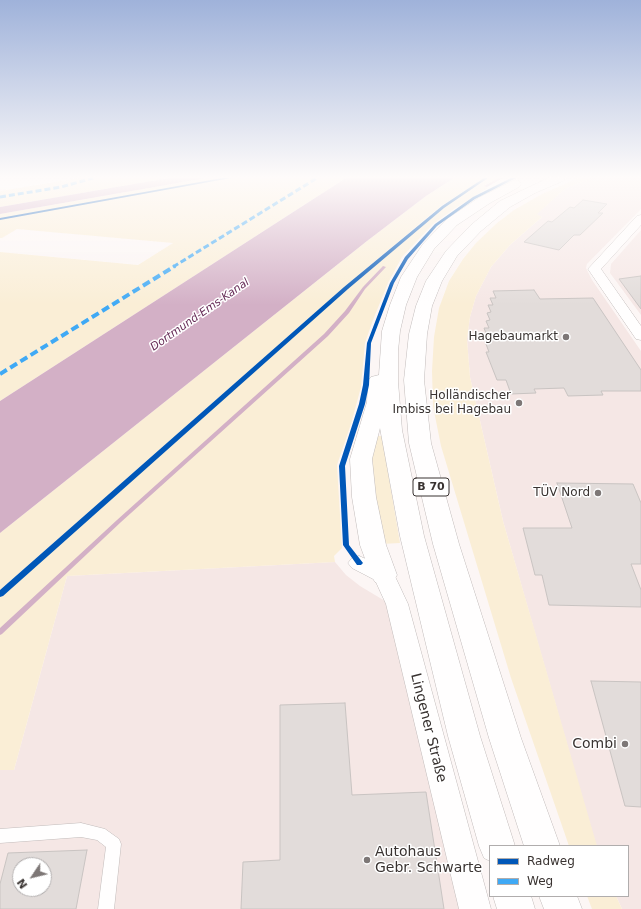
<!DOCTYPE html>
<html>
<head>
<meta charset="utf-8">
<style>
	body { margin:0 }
	#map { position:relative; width:641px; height:909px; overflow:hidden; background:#fcf6f5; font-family:"DejaVu Sans",sans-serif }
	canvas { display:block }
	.legend { position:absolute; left:489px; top:845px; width:140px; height:52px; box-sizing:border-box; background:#fff; border:1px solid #b0adad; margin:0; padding:5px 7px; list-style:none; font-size:12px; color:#393331 }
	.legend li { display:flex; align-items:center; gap:8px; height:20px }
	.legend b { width:20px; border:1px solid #b0adad }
	.north { position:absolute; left:12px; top:857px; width:40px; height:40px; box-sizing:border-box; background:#fff; border:1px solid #b0adad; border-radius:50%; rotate:235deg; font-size:11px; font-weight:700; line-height:16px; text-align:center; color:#393331 }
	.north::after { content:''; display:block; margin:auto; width:14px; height:18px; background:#7d7776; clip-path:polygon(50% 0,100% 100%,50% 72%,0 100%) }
</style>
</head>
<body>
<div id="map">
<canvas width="641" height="909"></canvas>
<ul class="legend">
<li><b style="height:5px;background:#0057b8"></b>Radweg</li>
<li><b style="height:5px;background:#3fa9f5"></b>Weg</li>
</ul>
<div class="north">N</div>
</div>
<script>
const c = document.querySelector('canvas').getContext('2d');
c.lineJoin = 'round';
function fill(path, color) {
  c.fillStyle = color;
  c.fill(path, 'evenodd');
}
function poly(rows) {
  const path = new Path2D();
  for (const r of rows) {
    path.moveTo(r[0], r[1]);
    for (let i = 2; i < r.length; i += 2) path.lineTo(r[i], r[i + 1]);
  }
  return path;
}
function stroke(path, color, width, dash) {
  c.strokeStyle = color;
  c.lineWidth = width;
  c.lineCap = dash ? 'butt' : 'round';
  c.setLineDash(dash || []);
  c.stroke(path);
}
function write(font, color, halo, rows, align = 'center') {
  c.font = font + ' "DejaVu Sans",sans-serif';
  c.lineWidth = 3;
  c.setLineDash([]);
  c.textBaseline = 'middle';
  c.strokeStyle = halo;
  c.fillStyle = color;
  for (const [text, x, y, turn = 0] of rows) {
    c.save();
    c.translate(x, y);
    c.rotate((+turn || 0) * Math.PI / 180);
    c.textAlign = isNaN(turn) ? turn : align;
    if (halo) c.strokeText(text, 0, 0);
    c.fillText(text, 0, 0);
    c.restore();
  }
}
const built = poly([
	[593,178,641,178,641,209,587,264,586,268,592,280,641,351,641,909,622,909,616,896,628,896,628,846,597,846,595,842,503,521,470,377,467,339,470,317,476,296,491,267,510,245,542,217,536,214,566,188],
	[641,230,641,315,610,273,611,264],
	[335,562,346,575,360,586,390,604,464,909,0,909,0,770,14,770,67,576],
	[20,865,44,865,44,889,20,889]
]);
const green = poly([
	[79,178,169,178,0,207,0,191],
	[206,178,346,178,0,401,0,252,138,265,173,243,17,229,2,238,0,238,0,214],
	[454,178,484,178,441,206,344,287,0,590,0,533,367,241,426,196],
	[488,178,500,178,485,185,488,188,454,209,433,224,402,257,388,283,373,320,365,343,361,387,351,424,337,465,342,548,334,556,335,562,67,576,14,770,0,770,0,597,348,288,444,207],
	[578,178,593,178,566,188,537,214,542,217,510,245,491,267,476,296,470,317,467,339,470,377,503,521,597,846,569,846,511,678,441,446,433,406,432,371,434,337,439,308,449,281,463,259,476,243,497,223,514,210,542,194],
	[377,436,382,436,400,543,381,544,369,463],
	[587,896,616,896,622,909,592,909]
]);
const water = poly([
	[169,178,206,178,0,214,0,207],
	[346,178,454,178,426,196,367,241,0,533,0,401]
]);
const stream = poly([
	[499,178,503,178,487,187,484,186,499,178],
	[383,266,386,267,365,289,349,313,328,336,121,522,2,634,0,635,0,628,117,520,324,334,345,311,363,287,383,266]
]);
const building = poly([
	[583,200,607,204,598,213,603,213,580,235,574,235,559,250,524,242,548,221,552,222,570,207,574,208,583,200],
	[641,276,641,309,619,279,641,276],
	[534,290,540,299,593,298,641,370,641,391,601,391,603,395,568,396,564,388,534,389,536,393,511,394,506,380,497,380,486,352,489,352,483,336,487,336,484,328,489,328,486,321,490,320,487,313,491,312,488,305,493,305,490,298,496,298,493,291,534,290],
	[557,483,633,484,641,503,641,564,631,564,641,590,641,607,549,605,542,575,535,575,523,528,572,528,557,483],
	[591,681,641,682,641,807,625,806,591,681],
	[345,703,352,795,426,792,444,909,241,909,243,862,280,860,280,705,345,703],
	[87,850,76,909,0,909,0,884,8,853,87,850],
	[20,865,44,865,44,889,20,889,20,865]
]);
const service = poly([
	[81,823,105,829,119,839,121,844,114,909,98,909,106,847,97,840,81,837,0,843,0,829,81,823]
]);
const minor = poly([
	[641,215,641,225,601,269,641,326,641,340,636,339,588,269,637,216,641,215],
	[359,556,392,570,408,604,491,909,459,909,386,604,375,580,352,568,348,563,352,558,359,556]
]);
const trunk = poly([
	[548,178,565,178,563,181,535,193,510,207,481,231,457,256,442,281,432,306,427,334,424,380,431,443,459,544,521,738,560,846,524,846,489,738,433,544,409,443,404,380,409,334,416,306,426,281,446,251,471,225,500,201,548,178],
	[515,180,519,181,521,184,519,187,490,203,457,225,434,249,417,277,406,305,400,331,398,351,398,382,402,430,424,536,480,736,515,846,490,846,490,861,484,858,479,846,448,736,400,536,380,428,372,459,376,497,386,545,397,575,393,582,384,584,375,582,371,575,360,545,352,497,350,459,367,402,368,381,371,377,379,375,382,331,390,305,401,277,423,244,447,219,480,197,515,180],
	[493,896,531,896,535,909,497,909,493,896],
	[539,896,577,896,582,909,544,909,539,896]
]);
const quietFar1 = poly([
	[0,197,61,187,93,178],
	[173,267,317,178]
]);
const quiet = poly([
	[0,374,175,266]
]);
const cycleway = poly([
	[222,178,231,178,0,220,0,218,222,178],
	[484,178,488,178,444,208,348,289,3,596,0,597,0,590,344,287,442,206,484,178],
	[511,178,516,178,475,199,437,226,408,259,394,283,371,343,369,385,365,404,345,466,349,545,363,563,361,565,357,565,343,545,339,466,359,404,363,385,367,343,390,283,405,257,435,224,473,197,511,178]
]);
const markers = [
	[566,337,4,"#7d7776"],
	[519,403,4,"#7d7776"],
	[598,493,4,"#7d7776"],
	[625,744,4,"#7d7776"],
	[367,860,4,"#7d7776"]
];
const farWaternames = [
	["Dortmund-Ems-Kanal",200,315,-35]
];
const shields = [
	[431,487,36]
];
const shieldNames = [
	["B 70",431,487]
];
const poiNames = [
	["Hagebaumarkt",558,337],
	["Holländischer",511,396],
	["Imbiss bei Hagebau",511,410],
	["TÜV Nord",590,493]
];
const nearStreetnames = [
	["Lingener Straße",428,728,76]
];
const nearPoinames = [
	["Combi",617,744],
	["Autohaus",375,852,"left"],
	["Gebr. Schwarte",375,868,"left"]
];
fill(built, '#f5e7e5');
fill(green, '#faeed6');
fill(water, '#d3b0c6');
fill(stream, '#d3b0c6');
fill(building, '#e2dcda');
stroke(building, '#c9c4c2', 1);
stroke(service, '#c2bcbb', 1);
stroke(minor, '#c2bcbb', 1);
stroke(trunk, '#c2bcbb', 1);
fill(service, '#fffefe');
fill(minor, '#fffefe');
fill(trunk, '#fffefe');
stroke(quietFar1, '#3fa9f5', 3, [6, 3]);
stroke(quiet, '#3fa9f5', 4, [8, 4]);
fill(cycleway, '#0057b8');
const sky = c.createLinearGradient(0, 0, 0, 305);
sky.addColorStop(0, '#9fb2da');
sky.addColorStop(0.58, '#fefbfa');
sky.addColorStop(1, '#fefbfa00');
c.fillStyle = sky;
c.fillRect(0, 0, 641, 305);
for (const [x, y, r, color] of markers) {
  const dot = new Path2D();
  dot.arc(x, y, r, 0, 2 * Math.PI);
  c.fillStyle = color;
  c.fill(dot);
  stroke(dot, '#fff', 1.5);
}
write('italic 11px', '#662c57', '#fff', farWaternames);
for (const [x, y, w] of shields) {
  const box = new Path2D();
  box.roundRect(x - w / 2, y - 9, w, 18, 3);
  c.fillStyle = '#fff';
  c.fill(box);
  stroke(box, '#393331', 1);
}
write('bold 11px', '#393331', null, shieldNames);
write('12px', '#393331', '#fff', poiNames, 'right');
write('14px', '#393331', '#fff', nearStreetnames);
write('14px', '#393331', '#fff', nearPoinames, 'right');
</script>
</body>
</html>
